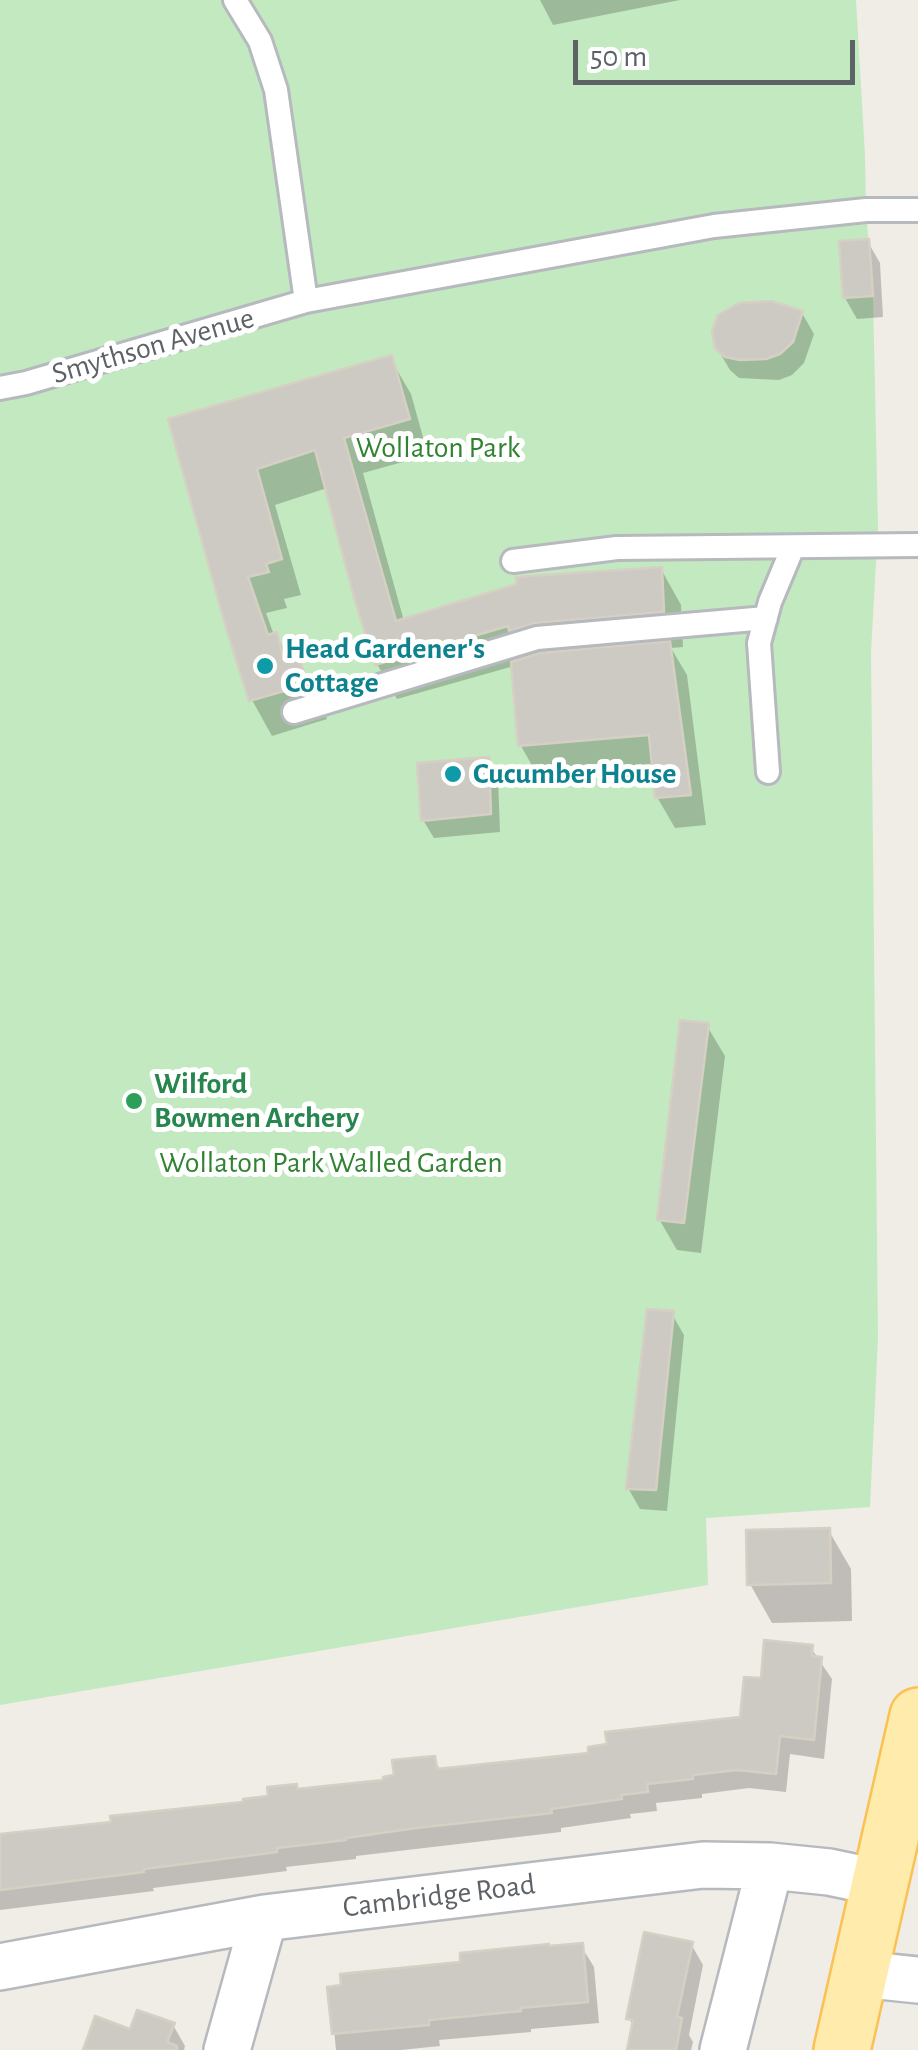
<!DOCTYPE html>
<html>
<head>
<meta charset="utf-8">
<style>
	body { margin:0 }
	#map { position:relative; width:918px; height:2050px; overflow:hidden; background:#f0ede6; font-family:"Alegreya Sans",sans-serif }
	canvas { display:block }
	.scale { position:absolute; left:573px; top:40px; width:282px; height:45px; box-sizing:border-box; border:5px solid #5d6267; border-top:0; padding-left:12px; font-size:30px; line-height:35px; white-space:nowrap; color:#5d6267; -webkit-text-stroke:8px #fff; paint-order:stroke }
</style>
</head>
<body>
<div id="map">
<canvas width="918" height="2050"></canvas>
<div class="scale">50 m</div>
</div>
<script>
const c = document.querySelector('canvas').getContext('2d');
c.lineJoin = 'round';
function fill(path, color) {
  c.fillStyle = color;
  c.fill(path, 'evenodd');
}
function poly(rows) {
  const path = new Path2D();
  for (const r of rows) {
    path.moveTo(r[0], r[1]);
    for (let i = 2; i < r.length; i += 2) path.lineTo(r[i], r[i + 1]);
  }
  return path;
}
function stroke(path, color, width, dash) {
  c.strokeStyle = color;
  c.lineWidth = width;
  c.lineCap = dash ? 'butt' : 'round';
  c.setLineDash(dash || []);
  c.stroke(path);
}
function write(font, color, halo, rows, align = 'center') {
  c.font = font + ' "Alegreya Sans",sans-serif';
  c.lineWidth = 10;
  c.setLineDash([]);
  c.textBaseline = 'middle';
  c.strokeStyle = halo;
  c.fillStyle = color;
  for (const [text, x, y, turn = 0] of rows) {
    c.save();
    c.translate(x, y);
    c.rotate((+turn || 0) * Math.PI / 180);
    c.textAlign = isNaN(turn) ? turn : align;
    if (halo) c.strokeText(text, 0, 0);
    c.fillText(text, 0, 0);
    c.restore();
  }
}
const green = poly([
	[0,0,856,0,865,155,866,210,873,296,878,527,871,652,878,1338,870,1507,706,1518,708,1585,0,1705]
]);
const shadow = poly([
	[540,0,680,0,553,25],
	[868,242,880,263,883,317,857,319,845,298],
	[802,313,814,334,804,363,792,375,779,380,739,378,730,370,717,348],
	[390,358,411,394,428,455,363,473,404,621,661,569,681,605,683,647,671,648,687,675,706,825,675,828,657,797,654,766,538,776,521,746,514,666,397,699,377,664,327,488,275,505,301,595,284,599,287,608,266,613,274,635,276,635,291,661,297,659,317,695,327,719,272,736,252,700,172,421],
	[488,760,498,778,500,832,434,838,423,820],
	[707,1026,725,1056,701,1253,677,1250,659,1219],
	[672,1314,684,1335,667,1511,640,1509,628,1488],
	[829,1531,851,1569,852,1621,772,1623,750,1584],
	[811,1648,832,1679,824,1759,790,1754,786,1792,749,1788,702,1794,702,1798,656,1803,657,1811,630,1814,631,1818,561,1828,561,1832,356,1856,356,1859,286,1867,287,1871,153,1888,154,1891,0,1910,0,1837,246,1804,298,1792,386,1782,434,1759,441,1771,591,1755,743,1720,764,1681],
	[691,1944,703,1965,689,2035,693,2042,691,2050,630,2050,634,2027,629,2019],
	[581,1946,594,1967,599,2023,531,2029,531,2032,439,2040,440,2046,401,2050,336,2050,330,1989,463,1964],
	[173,2025,185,2046,184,2050,86,2050,132,2032]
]);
const building = poly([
	[869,239,873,296,843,298,839,241,869,239],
	[771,301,803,311,793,342,780,354,766,359,740,360,725,357,715,348,712,332,718,315,739,303,771,301],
	[392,355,410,419,344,438,396,621,517,584,516,577,662,567,664,612,536,623,509,631,508,626,375,665,354,597,315,450,257,469,282,559,266,564,269,572,248,577,268,635,277,632,284,661,298,656,309,684,249,701,227,631,168,419,392,355],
	[670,641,691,795,655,798,649,735,518,746,511,662,540,653,670,641],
	[489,757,491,814,421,821,417,763,489,757],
	[680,1020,709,1023,684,1223,657,1220,680,1020],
	[647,1309,674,1311,656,1490,626,1489,647,1309],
	[830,1528,831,1583,747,1585,746,1530,830,1528],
	[764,1640,813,1645,812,1656,822,1657,814,1740,780,1736,776,1774,737,1770,693,1775,693,1779,647,1784,648,1792,621,1795,622,1799,551,1809,552,1813,416,1828,346,1838,346,1840,277,1848,277,1852,144,1869,144,1872,0,1890,0,1834,111,1822,110,1816,243,1802,243,1799,268,1796,267,1787,297,1784,297,1789,383,1780,383,1777,394,1775,392,1760,435,1756,437,1769,588,1753,588,1747,607,1744,605,1732,740,1717,744,1677,761,1678,764,1640],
	[644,1932,693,1942,677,2017,682,2018,676,2050,627,2050,633,2020,626,2019,644,1932],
	[583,1943,588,2002,520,2008,521,2011,429,2020,429,2025,332,2034,327,1987,341,1985,340,1974,460,1962,460,1953,549,1944,549,1946,583,1943],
	[137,2010,175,2023,167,2042,177,2046,177,2050,83,2050,95,2016,130,2029,137,2010]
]);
const service = poly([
	[235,0,260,41,276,90,306,301],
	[0,388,26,383,306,301,714,226,866,210,918,210],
	[513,561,617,548,918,545],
	[294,712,537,638,766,618],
	[768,772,759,643,770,602,793,547]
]);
const minor = poly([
	[0,1967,264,1918,703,1865,770,1866,829,1872,881,1883],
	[860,1974,918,1980],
	[227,2050,264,1918],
	[723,2050,770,1866]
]);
const primary = poly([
	[842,2050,918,1716]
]);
const markers = [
	[265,666,10,"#0f9aa8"],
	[453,774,10,"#0f9aa8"],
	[134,1101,10,"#2e9e5b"]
];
const streetNames = [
	["Smythson Avenue",153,346,-16],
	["Cambridge Road",439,1896,-7]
];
const parkNames = [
	["Wollaton Park",438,448],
	["Wollaton Park Walled Garden",331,1163]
];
const cultureNames = [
	["Head Gardener's",285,649],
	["Cottage",285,683],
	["Cucumber House",473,774]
];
const leisureNames = [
	["Wilford",154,1084],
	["Bowmen Archery",154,1118]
];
fill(green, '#c3e9c1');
fill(shadow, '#0003');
fill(building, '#cdcac4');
stroke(building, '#d6cfc3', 2.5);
stroke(service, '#b6b9bd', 28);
stroke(minor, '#b6b9bd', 50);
stroke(primary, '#fac155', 60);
stroke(service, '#fff', 22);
stroke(minor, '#fff', 45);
stroke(primary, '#ffecac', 55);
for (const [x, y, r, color] of markers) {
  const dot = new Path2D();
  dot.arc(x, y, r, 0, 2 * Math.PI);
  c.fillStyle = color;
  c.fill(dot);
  stroke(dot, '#fff', 4);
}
write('30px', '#5d6267', '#fff', streetNames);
write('30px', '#308330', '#fff', parkNames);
write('bold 30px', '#0d838f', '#fff', cultureNames, 'left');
write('bold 30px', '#27864d', '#fff', leisureNames, 'left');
</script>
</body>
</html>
